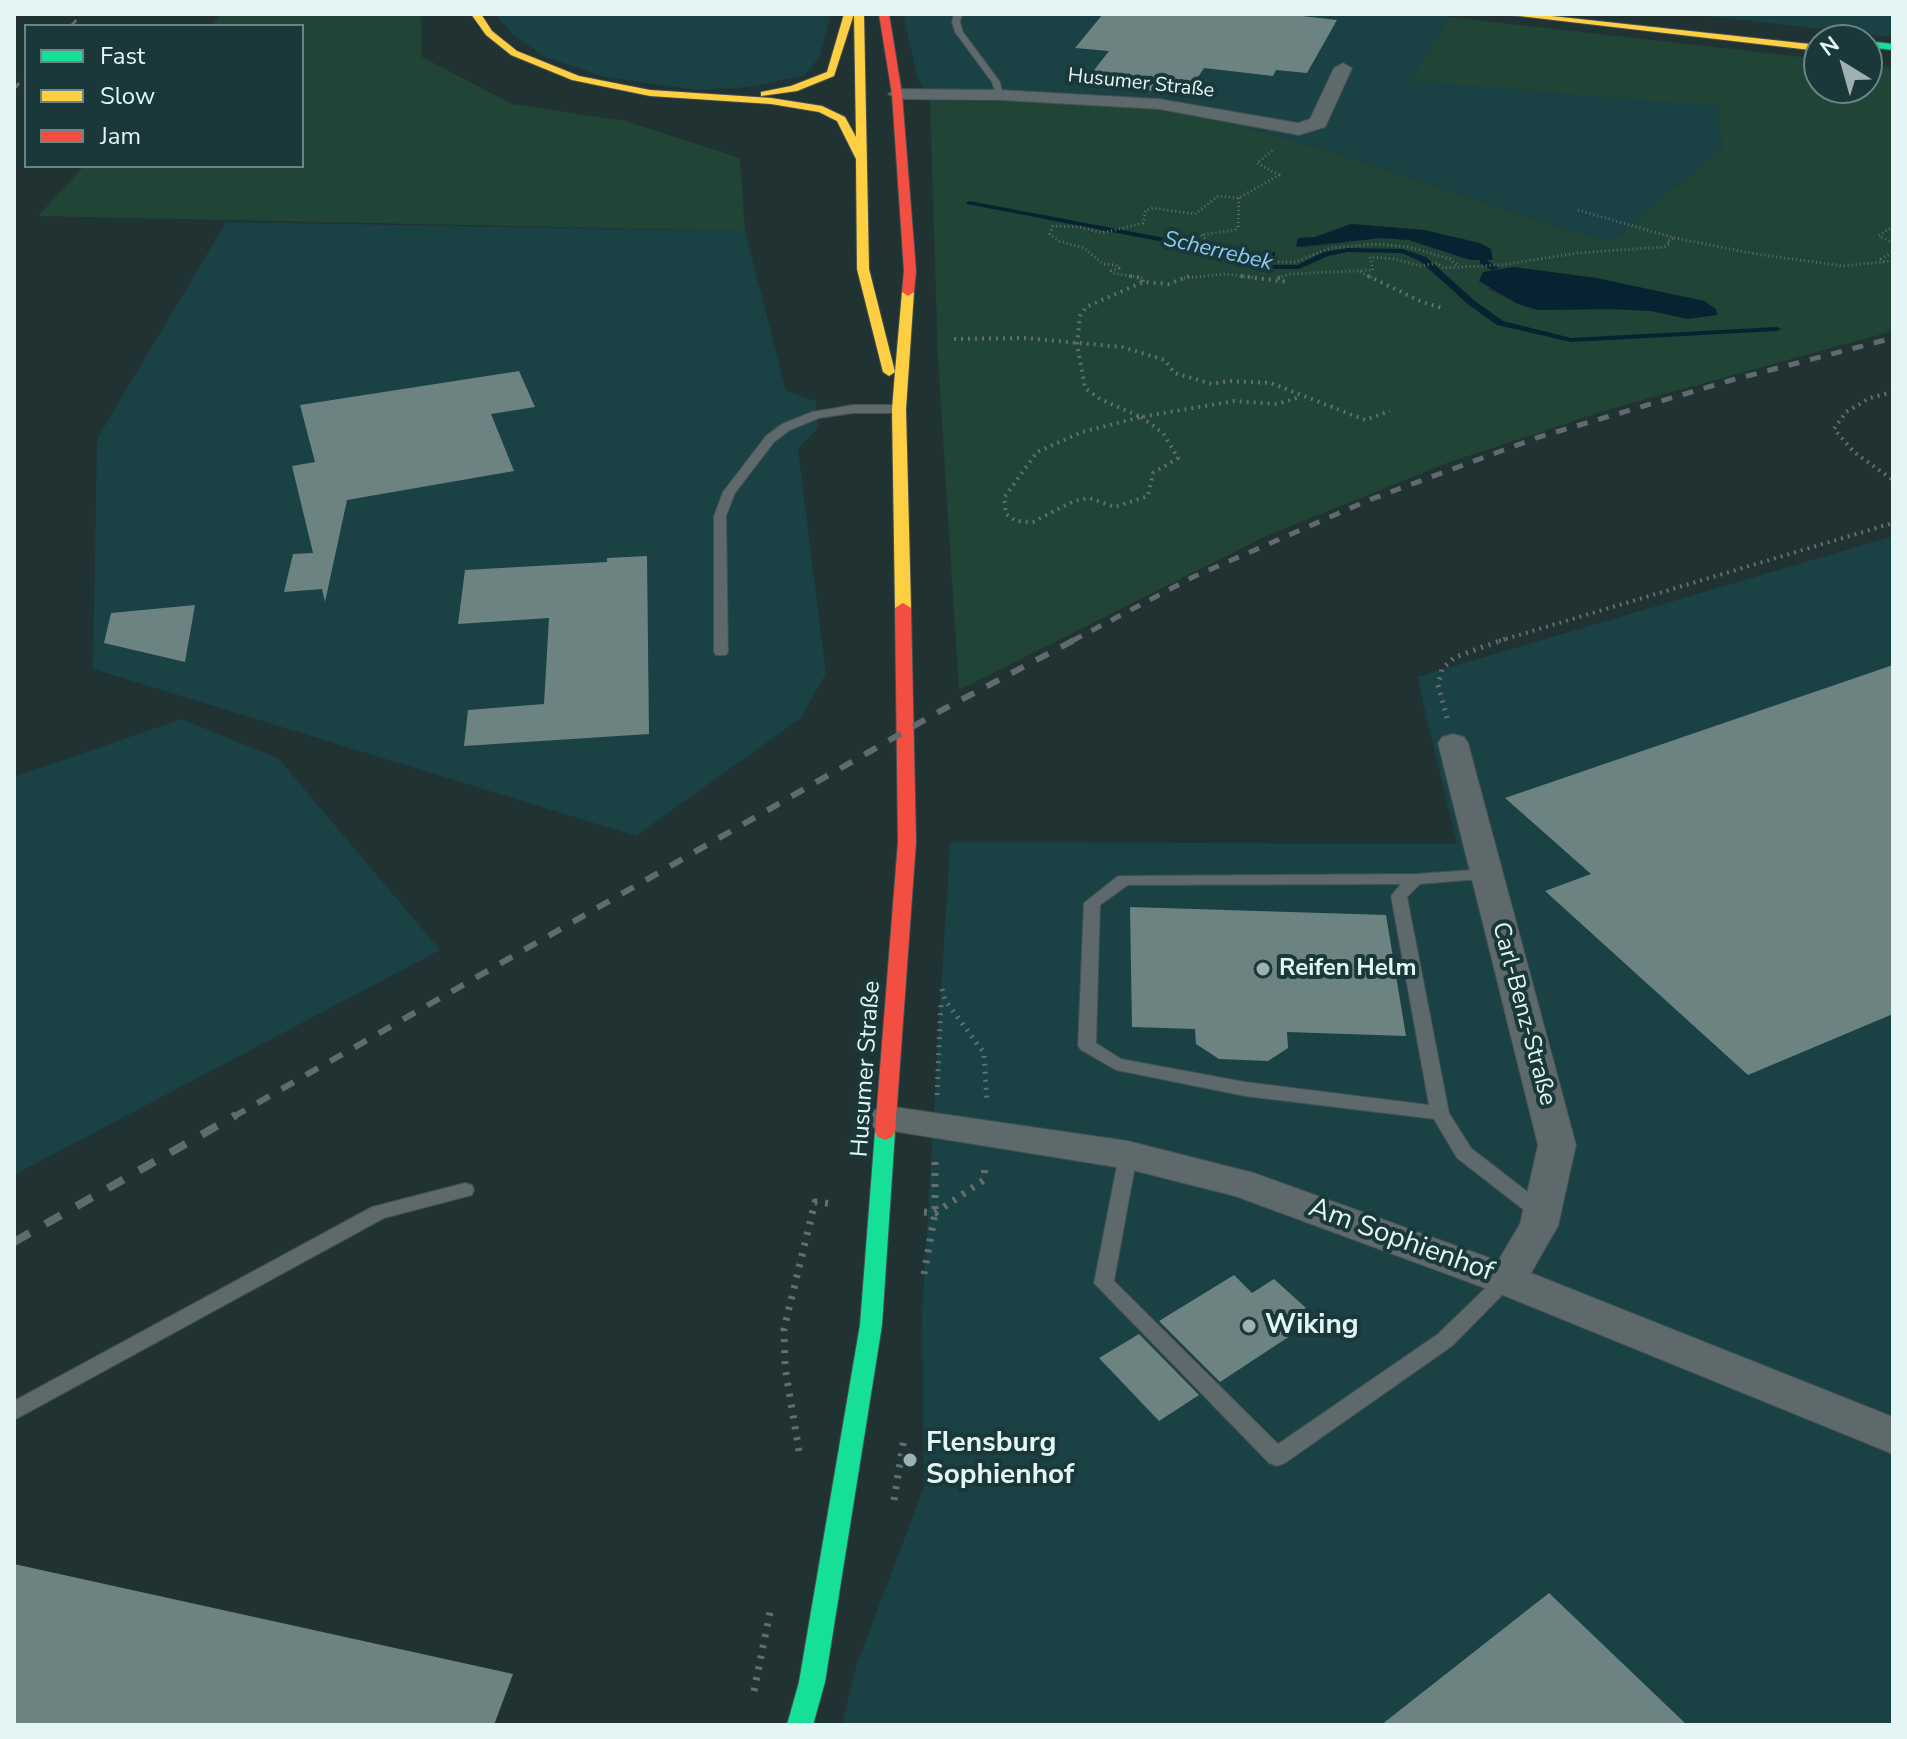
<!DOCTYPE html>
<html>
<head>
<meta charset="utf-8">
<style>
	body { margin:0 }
	#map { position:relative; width:1907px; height:1739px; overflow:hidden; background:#213233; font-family:"Nunito Sans",sans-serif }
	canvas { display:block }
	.frame { position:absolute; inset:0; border:16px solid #e4f5f6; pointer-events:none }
	.legend { position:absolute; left:24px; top:24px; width:280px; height:144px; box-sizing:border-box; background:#1a383a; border:2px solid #6b8485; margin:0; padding:10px 14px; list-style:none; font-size:24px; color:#e4f5f6 }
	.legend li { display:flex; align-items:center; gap:16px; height:40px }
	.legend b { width:40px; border:2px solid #6b8485 }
	.north { position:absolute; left:1803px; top:24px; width:80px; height:80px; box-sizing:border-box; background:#1a383a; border:2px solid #6b8485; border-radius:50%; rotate:323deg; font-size:22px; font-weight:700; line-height:32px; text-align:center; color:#e4f5f6 }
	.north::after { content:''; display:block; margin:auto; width:28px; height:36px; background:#a0b1b2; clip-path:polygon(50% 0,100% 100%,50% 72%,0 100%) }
</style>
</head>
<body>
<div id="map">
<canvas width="1907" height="1739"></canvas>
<div class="frame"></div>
<ul class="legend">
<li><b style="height:10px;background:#16e098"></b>Fast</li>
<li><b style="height:10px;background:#ffcf43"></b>Slow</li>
<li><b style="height:10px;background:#f24e42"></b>Jam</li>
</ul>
<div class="north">N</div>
</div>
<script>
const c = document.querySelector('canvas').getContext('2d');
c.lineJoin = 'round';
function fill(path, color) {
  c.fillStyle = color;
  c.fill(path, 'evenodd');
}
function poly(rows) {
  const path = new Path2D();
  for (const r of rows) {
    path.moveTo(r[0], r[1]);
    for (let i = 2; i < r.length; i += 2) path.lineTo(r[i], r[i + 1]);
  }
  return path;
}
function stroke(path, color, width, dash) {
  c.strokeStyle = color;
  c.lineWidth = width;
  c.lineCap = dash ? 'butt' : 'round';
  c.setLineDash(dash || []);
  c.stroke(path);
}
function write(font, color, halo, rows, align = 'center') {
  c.font = font + ' "Nunito Sans",sans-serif';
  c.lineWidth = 8;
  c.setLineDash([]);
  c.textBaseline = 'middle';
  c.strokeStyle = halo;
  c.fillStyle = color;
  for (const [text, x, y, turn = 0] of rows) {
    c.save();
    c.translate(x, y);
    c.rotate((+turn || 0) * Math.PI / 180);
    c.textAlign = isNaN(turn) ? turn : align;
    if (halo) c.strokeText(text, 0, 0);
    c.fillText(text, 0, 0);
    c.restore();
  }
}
const built = poly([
	[495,14,831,14,820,56,805,75,750,87,697,90,605,77,545,57,514,36],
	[903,14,1425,14,1450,17,1412,81,1716,105,1723,147,1613,241,1561,228,1316,147,1215,119,1139,107,1064,101,930,102,917,76],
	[1689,14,1893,14,1893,37],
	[226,222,745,231,786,391,816,401,818,428,798,448,826,673,801,718,636,836,93,669,97,439],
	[1893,536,1893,1725,842,1725,857,1664,924,1487,922,1312,950,842,1457,844,1417,677],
	[182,719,279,759,440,950,14,1175,14,777]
]);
const green = poly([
	[222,14,421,14,422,57,512,104,625,121,740,158,745,231,38,216,84,166,302,166,302,26,211,26],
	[1450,17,1819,59,1819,88,1867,88,1867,65,1893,68,1893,331,1610,409,1447,463,1266,536,959,690,938,358,930,102,1064,101,1139,107,1215,119,1316,147,1561,228,1613,241,1723,147,1716,106,1411,81],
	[1351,224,1424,230,1470,260,1409,240,1380,238,1302,248,1298,238,1315,237],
	[1513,267,1596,278,1704,301,1688,319,1651,311,1610,309,1538,310,1518,304,1488,289]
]);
const water = poly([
	[1351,224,1424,230,1480,243,1491,249,1493,260,1470,260,1409,240,1380,238,1296,247,1298,238,1315,237],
	[1513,267,1596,278,1704,301,1716,309,1717,315,1688,319,1651,311,1610,309,1538,310,1518,304,1479,281,1483,272]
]);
const stream = poly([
	[969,201,1165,238,1267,265,1298,265,1323,252,1347,248,1402,249,1426,257,1475,301,1503,321,1571,338,1777,327,1781,329,1777,331,1571,342,1497,325,1469,305,1420,261,1401,253,1347,252,1328,256,1299,269,1267,269,1164,242,967,204,966,203,969,201],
	[1272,252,1275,252,1275,256,1259,257,1255,255,1259,253,1272,252],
	[1480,260,1486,260,1499,268,1492,270,1480,264,1480,260]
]);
const building = poly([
	[1103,14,1284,14,1337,20,1307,73,1276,70,1273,76,1204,68,1186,95,1084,83,1109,51,1075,48],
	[519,371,535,407,491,414,514,471,347,500,325,602,322,589,284,592,293,554,313,553,292,466,315,462,300,405],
	[647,556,649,734,464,746,468,710,544,704,549,618,458,624,465,570,607,562,607,558],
	[195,605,185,662,104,643,111,613],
	[1893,665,1893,1014,1748,1075,1545,891,1591,874,1505,798],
	[1130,907,1386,915,1406,1036,1287,1032,1288,1048,1268,1061,1219,1059,1196,1044,1195,1029,1132,1027],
	[1234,1275,1252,1293,1274,1279,1306,1308,1279,1325,1290,1336,1220,1382,1159,1321],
	[1139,1334,1199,1395,1159,1421,1099,1358],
	[14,1564,513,1674,494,1725,14,1725],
	[1549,1593,1687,1725,1381,1725]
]);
const pathFar3 = poly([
	[1239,198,1238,227,1235,230,1201,235,1219,251,1273,262,1295,262,1331,248,1377,244,1409,247,1450,259,1457,265],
	[1578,210,1675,238,1756,254,1843,266,1893,261],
	[1893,226,1879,236,1893,243],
	[1884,262,1881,259,1893,252],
	[1360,272,1372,278],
	[1142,278,1113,273,1111,271,1119,268,1116,265,1103,264,1084,248,1059,241,1050,234,1053,226,1080,227,1102,233,1143,223,1146,210,1153,208,1195,214,1218,196,1239,198,1279,175,1257,163,1274,149],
	[1184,278,1226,274,1257,278],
	[1278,278,1290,274,1373,270,1370,257,1395,259,1420,266,1437,263,1443,268,1501,265,1577,253,1664,247,1670,244,1667,241,1675,238]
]);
const pathFar2 = poly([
	[1130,276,1142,278,1143,282],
	[1189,276,1169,284,1143,282,1086,307,1080,316,1077,344,1085,388,1100,399,1141,417,1234,401,1277,404,1300,397],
	[1241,276,1288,282],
	[1368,276,1422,302,1442,308],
	[1278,278,1284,276],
	[954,339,1025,338,1122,347,1165,360,1174,373,1212,384,1228,381,1271,383,1365,420,1390,411],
	[1893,392,1870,398,1846,412,1834,429,1854,452,1893,480],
	[1141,417,1163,433,1178,458,1153,473,1148,496,1115,507,1089,498,1074,501,1033,522,1016,521,1006,514,1004,498,1037,452,1082,432,1141,417],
	[1499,641,1893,523]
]);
const pathFar1 = poly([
	[1447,718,1438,685,1442,669,1455,657,1505,639],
	[942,989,945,1000,984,1053,987,1102],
	[937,1095,941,1001]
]);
const path = poly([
	[924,1212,935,1213,984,1180,985,1164],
	[924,1274,935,1213,935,1157],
	[799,1451,785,1367,784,1329,815,1202,834,1204],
	[894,1500,904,1438],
	[754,1691,771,1607]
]);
const lane = poly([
	[954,14,962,14,960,22,963,32,1000,82,1003,97,997,97,992,82,955,32,952,22,954,14],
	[853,405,899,405,905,409,899,413,853,413,819,418,790,430,774,442,735,493,726,516,728,652,726,655,716,655,714,652,714,516,723,492,766,436,782,424,812,412,853,405],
	[1487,869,1495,874,1493,878,1420,884,1407,897,1449,1113,1471,1148,1547,1207,1550,1212,1547,1217,1540,1219,1533,1217,1457,1158,1434,1119,1245,1096,1116,1070,1081,1050,1078,1046,1084,903,1118,876,1415,874,1487,869],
	[1401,884,1391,896,1429,1105,1245,1082,1121,1059,1096,1043,1100,905,1128,885,1401,884],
	[1128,1148,1135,1150,1137,1155,1114,1281,1278,1444,1438,1334,1500,1274,1507,1272,1514,1274,1517,1280,1452,1346,1285,1463,1277,1466,1269,1463,1094,1283,1119,1155,1121,1150,1128,1148],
	[465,1183,472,1185,474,1190,472,1195,384,1218,14,1420,14,1401,372,1207,465,1183]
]);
const street = poly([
	[1343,63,1352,68,1327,123,1325,127,1299,135,1159,109,1000,100,897,99,888,94,897,89,1000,90,1159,99,1298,123,1310,119,1334,68,1343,63],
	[1453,734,1464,737,1468,743,1576,1145,1558,1226,1531,1273,1893,1417,1893,1454,1493,1291,1235,1196,1128,1169,874,1128,869,1119,874,1110,887,1106,1128,1141,1254,1173,1498,1261,1520,1224,1538,1145,1438,743,1442,737,1453,734]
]);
const fast = poly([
	[1867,41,1893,44,1893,50,1867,47,1867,41],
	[885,1124,892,1127,895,1132,882,1325,825,1682,813,1725,787,1725,799,1682,860,1325,875,1132,878,1127,885,1124]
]);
const slow = poly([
	[471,14,481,14,492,31,517,51,579,76,650,90,771,98,822,106,845,117,856,137,854,14,864,14,869,269,895,372,902,292,908,288,914,292,906,409,911,608,908,611,903,613,895,608,892,409,895,372,889,376,883,372,857,269,856,159,837,121,819,112,771,104,650,96,572,80,511,55,486,35,471,14],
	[844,14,854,14,834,76,797,91,761,96,761,92,791,86,827,72,844,14],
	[1502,14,1533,14,1819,45,1819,51,1502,14]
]);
const jam = poly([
	[879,14,889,14,902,94,916,271,914,292,908,296,902,292,904,271,892,94,879,14],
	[903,603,911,608,916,842,895,1132,892,1137,885,1140,878,1137,875,1132,898,842,895,608,903,603]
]);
const railFar3 = poly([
	[71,26,82,14],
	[14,89,26,75]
]);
const railFar2 = poly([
	[1072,641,1193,577,1369,500,1539,437,1732,380,1893,338]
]);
const railFar1 = poly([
	[233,1117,942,710,1076,639]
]);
const rail = poly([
	[14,1242,236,1115]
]);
const markers = [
	[1263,969,8,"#a0b1b2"],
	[1249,1326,8,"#a0b1b2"],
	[910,1460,8,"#a0b1b2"]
];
const farStreetnames = [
	["Husumer Straße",1141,84,6]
];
const farWaternames = [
	["Scherrebek",1218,252,13]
];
const poiNames = [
	["Reifen Helm",1279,969]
];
const streetNames = [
	["Carl-Benz-Straße",1523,1014,75],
	["Husumer Straße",867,1069,-86]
];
const nearStreetnames = [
	["Am Sophienhof",1401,1241,20]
];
const nearPoinames = [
	["Wiking",1265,1326],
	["Flensburg",926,1444],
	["Sophienhof",926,1476]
];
fill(built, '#1a4143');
fill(green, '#204436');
fill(water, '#072231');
fill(stream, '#072231');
fill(building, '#6d8381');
stroke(lane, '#425051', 2);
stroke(street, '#425051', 2);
stroke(fast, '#425051', 2);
stroke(slow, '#425051', 2);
stroke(jam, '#425051', 2);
stroke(pathFar3, '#626e6f', 3, [1, 3]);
stroke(pathFar2, '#626e6f', 4, [2, 5]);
stroke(pathFar1, '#626e6f', 5, [2, 6]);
stroke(path, '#626e6f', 7, [3, 8]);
fill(lane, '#5d696b');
fill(street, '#5d696b');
fill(fast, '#16e098');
fill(slow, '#ffcf43');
fill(jam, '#f24e42');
stroke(railFar3, '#5f6b6d', 3, [8, 8]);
stroke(railFar2, '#5f6b6d', 5, [11, 11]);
stroke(railFar1, '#5f6b6d', 6, [14, 14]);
stroke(rail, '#5f6b6d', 8, [18, 18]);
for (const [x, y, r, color] of markers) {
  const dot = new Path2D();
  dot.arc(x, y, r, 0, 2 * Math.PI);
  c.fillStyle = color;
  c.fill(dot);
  stroke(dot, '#1a383a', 3);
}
write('20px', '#e4f5f6', '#1a383a', farStreetnames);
write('italic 22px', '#8dcaf4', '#1a383a', farWaternames);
write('bold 24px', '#e4f5f6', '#1a383a', poiNames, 'left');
write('24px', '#e4f5f6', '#1a383a', streetNames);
write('28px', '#e4f5f6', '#1a383a', nearStreetnames);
write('bold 28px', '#e4f5f6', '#1a383a', nearPoinames, 'left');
</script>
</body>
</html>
